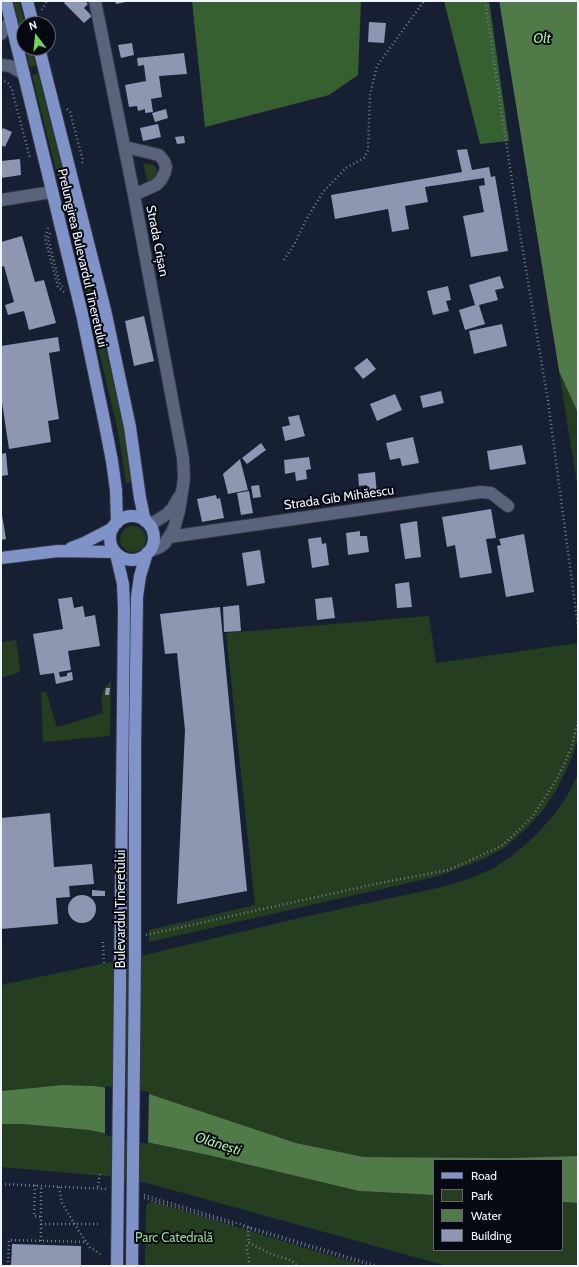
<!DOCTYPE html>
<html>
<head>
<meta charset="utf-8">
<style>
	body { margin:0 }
	#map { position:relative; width:579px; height:1267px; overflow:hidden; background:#171f33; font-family:Cabin,sans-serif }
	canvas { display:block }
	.frame { position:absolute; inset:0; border:2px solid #f0f4fc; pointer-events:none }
	.legend { position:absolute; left:433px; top:1159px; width:130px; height:92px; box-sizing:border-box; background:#060912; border:1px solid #646770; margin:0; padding:5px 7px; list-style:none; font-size:12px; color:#f0f4fc }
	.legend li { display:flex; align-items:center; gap:8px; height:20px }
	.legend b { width:20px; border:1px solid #646770 }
	.north { position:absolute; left:16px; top:16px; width:40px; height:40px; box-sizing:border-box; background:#060912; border:1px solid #646770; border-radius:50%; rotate:344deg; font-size:11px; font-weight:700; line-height:16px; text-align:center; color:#f0f4fc }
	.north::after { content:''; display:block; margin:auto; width:14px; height:18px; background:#71d35e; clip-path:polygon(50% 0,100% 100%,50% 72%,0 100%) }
</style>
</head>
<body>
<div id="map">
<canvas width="579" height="1267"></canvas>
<div class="frame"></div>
<ul class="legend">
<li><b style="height:5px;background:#7f93c8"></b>Road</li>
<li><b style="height:11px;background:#253e20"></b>Park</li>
<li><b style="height:11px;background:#507b48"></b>Water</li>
<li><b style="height:11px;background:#8d97b2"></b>Building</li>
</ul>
<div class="north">N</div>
</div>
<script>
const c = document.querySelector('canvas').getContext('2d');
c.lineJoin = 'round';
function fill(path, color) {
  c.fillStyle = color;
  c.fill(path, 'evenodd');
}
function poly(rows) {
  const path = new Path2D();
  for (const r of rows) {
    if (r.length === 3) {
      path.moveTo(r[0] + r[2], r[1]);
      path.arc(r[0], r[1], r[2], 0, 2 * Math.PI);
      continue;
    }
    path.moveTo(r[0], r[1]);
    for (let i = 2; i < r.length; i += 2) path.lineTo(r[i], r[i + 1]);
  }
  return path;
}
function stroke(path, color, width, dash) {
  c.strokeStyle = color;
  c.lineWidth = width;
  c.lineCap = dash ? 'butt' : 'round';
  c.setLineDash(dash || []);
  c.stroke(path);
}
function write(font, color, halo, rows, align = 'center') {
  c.font = font + ' Cabin,sans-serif';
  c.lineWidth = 4;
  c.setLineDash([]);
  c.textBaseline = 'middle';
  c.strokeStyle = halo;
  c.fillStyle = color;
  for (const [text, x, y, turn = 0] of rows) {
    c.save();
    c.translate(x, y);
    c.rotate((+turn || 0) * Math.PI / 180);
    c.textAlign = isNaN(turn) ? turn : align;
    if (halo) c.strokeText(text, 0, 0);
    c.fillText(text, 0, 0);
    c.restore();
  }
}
const green = poly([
	[12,1,19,1,25,24,24,24,24,45],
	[25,48,32,48,36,66,30,67],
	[38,73,73,212,67,214,32,75],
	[143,163,153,165,156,168,158,172,159,175,148,184],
	[75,221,125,431,132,482,126,483,118,432,69,223],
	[559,371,578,413,578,491],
	[133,539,13],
	[429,616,436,663,578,643,578,738,572,758,557,789,543,810,528,827,506,847,486,858,439,876,149,942,149,930,255,905,226,633],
	[16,640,20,668,18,673,1,678,1,642],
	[111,681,110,736,43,742,41,693,46,691,57,727,103,713,101,697,105,687],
	[578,774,578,1156,509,1158,364,1157,296,1143,148,1094,95,1086,63,1085,1,1091,1,985,149,954,303,917,442,887,468,879,492,869,512,856,535,836,553,816,567,796],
	[1,1124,22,1124,89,1130,208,1155,359,1191,434,1195,434,1250,562,1250,562,1202,578,1203,578,1266,447,1266,147,1183,105,1176,1,1167],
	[154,1202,365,1266,145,1266,146,1206,148,1203]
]);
const forest = poly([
	[192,1,361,1,358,75,329,95,205,127],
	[444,1,489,1,509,141,480,144]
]);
const water = poly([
	[499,1,578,1,578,413,559,371],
	[63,1085,95,1086,149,1094,296,1143,364,1157,509,1158,578,1156,578,1203,562,1202,562,1160,434,1160,434,1195,359,1191,208,1155,89,1130,22,1124,1,1124,1,1091]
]);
const pier = poly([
	[497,1,499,1,560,379,557,372],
	[105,1086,149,1092,148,1144,105,1135]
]);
const building = poly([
	[66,1,85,1,88,4,84,8,92,16,84,23,64,3],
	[115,1,126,1,126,2,116,4],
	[369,22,386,23,384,43,368,42],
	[132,43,134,55,121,58,118,45],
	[184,53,187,74,159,76,162,97,151,99,153,112,145,113,145,109,138,111,137,106,129,107,125,85,146,81,144,65,138,66,137,58],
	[166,109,168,118,155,122,152,113],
	[158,124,161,137,143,141,140,128],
	[3,128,12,132,5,147,1,145,1,132],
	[184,136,185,143,177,144,175,137],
	[467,149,472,170,489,167,491,177,495,176,508,251,471,257,463,216,484,212,479,186,485,185,484,178,425,187,428,202,405,206,409,229,392,232,388,209,335,219,331,195,462,172,457,150],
	[20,159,21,175,1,178,1,161],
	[22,236,35,282,44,280,56,323,29,330,24,311,8,315,5,305,14,302,4,266,1,267,1,242],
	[500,276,504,288,495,290,498,300,479,305,485,324,465,330,459,310,475,305,469,285],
	[448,286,451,300,446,301,449,311,433,315,427,291],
	[144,316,154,361,134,366,125,321],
	[502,324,507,346,474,354,469,331],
	[58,337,60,351,49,353,59,419,48,421,51,442,9,449,1,396,1,346],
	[367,358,376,369,363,379,354,368],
	[441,391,444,403,423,408,420,396],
	[395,394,402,410,377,421,370,404],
	[299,415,305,436,285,441,282,427,290,425,288,417],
	[413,437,419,463,402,466,400,458,390,460,386,443],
	[261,443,266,450,247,464,242,458],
	[522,445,526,464,490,470,487,451],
	[6,453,8,475,1,476,1,454],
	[309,457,311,469,306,470,307,479,296,481,295,472,285,474,284,460],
	[240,459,248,490,228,494,223,474],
	[375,472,377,494,368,495,367,485,359,486,358,474],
	[259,485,261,497,253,498,251,486],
	[249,491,253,513,241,515,237,493],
	[216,495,217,499,220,498,224,518,202,522,197,499],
	[1,509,6,539,1,540],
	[491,509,496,538,486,539,492,573,460,578,455,545,447,547,442,517],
	[417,521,421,557,405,559,400,524],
	[360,531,360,536,367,536,369,552,348,555,346,533],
	[524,534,534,592,506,597,497,546,501,545,499,539],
	[321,537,322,544,326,543,329,565,312,568,308,539],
	[260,550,265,583,247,586,242,553],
	[409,582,412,607,397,608,395,584],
	[72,597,74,608,83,606,85,617,95,615,100,646,68,651,71,670,59,672,60,677,67,676,67,673,72,672,73,680,56,684,54,673,40,675,33,634,63,629,58,599],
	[332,597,335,618,317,620,315,599],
	[239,605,241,631,224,632,223,607],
	[220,607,247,891,177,904,185,730,177,653,165,654,160,614],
	[106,688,110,688,109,695,105,695],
	[50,813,54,867,92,864,94,884,69,886,70,897,56,898,58,924,1,929,1,818],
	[92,890,105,891,105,896,92,896],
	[82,909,14],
	[12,1244,81,1246,81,1266,11,1266]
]);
const path = poly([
	[485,1,520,234,548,401,578,627],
	[42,10,47,1],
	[1,79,9,84,12,90,30,158],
	[67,109,70,112,83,161,81,165],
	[48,228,45,238,58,287,64,292],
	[50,233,48,238,60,285,63,287],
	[284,260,295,243,306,220,323,192,346,168,364,158,368,150,370,95,377,66,424,1],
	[146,935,375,884,448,870,460,865,503,845,532,817,557,779,571,749,578,721],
	[103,942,104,964],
	[100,1174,98,1185,98,1188,100,1188],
	[1,1184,106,1189],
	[35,1185,34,1216,41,1217],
	[59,1187,62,1203,80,1233,90,1247,100,1254],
	[144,1195,378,1266],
	[144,1198,235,1225],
	[41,1224,101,1224],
	[243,1227,372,1266],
	[249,1227,248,1233,249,1243],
	[41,1241,41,1185],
	[8,1266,9,1240,87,1242],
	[250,1266,247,1250,247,1244,249,1243,271,1254,290,1260,298,1266]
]);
const minor = poly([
	[95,1,134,195,183,458,184,479,179,511,175,525,172,532,165,543,160,547,148,552],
	[1,34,11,20],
	[1,65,10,66,24,74],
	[125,147,159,155,164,161,166,167,165,172,161,180,156,185,134,195],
	[1,200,52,192],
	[148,523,156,521,167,514,172,509,179,497],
	[169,537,481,492,491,493,508,506]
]);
const major = poly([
	[6,1,82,314,104,420,112,461,116,490,117,523],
	[27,1,33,24],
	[39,48,105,310,130,427,140,498,145,521],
	[132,538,22],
	[71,548,84,543,113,528],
	[116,554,123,584,124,609,117,1266],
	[1,558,58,551,115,552],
	[132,1266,135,951,135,747,137,597,140,576,147,553]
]);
const streetNames = [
	["Strada Crișan",157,241,79],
	["Prelungirea Bulevardul Tineretului",82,258,77],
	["Strada Gib Mihăescu",339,498,-8],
	["Bulevardul Tineretului",121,909,-90]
];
const parkNames = [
	["Parc Catedrală",174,1238]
];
const waterNames = [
	["Olt",542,39],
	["Olănești",218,1144,18]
];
fill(green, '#253e20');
fill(forest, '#36602f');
fill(water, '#507b48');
fill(pier, '#171f33');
fill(building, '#8d97b2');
stroke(minor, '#333747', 14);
stroke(major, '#333747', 14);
stroke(path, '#757c8a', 2.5, [1, 3]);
stroke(minor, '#59637b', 12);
stroke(major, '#7f93c8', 12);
write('13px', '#f0f4fc', '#060912', streetNames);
write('13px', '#96d58a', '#060912', parkNames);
write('italic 14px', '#abeb9f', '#060912', waterNames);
</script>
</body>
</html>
